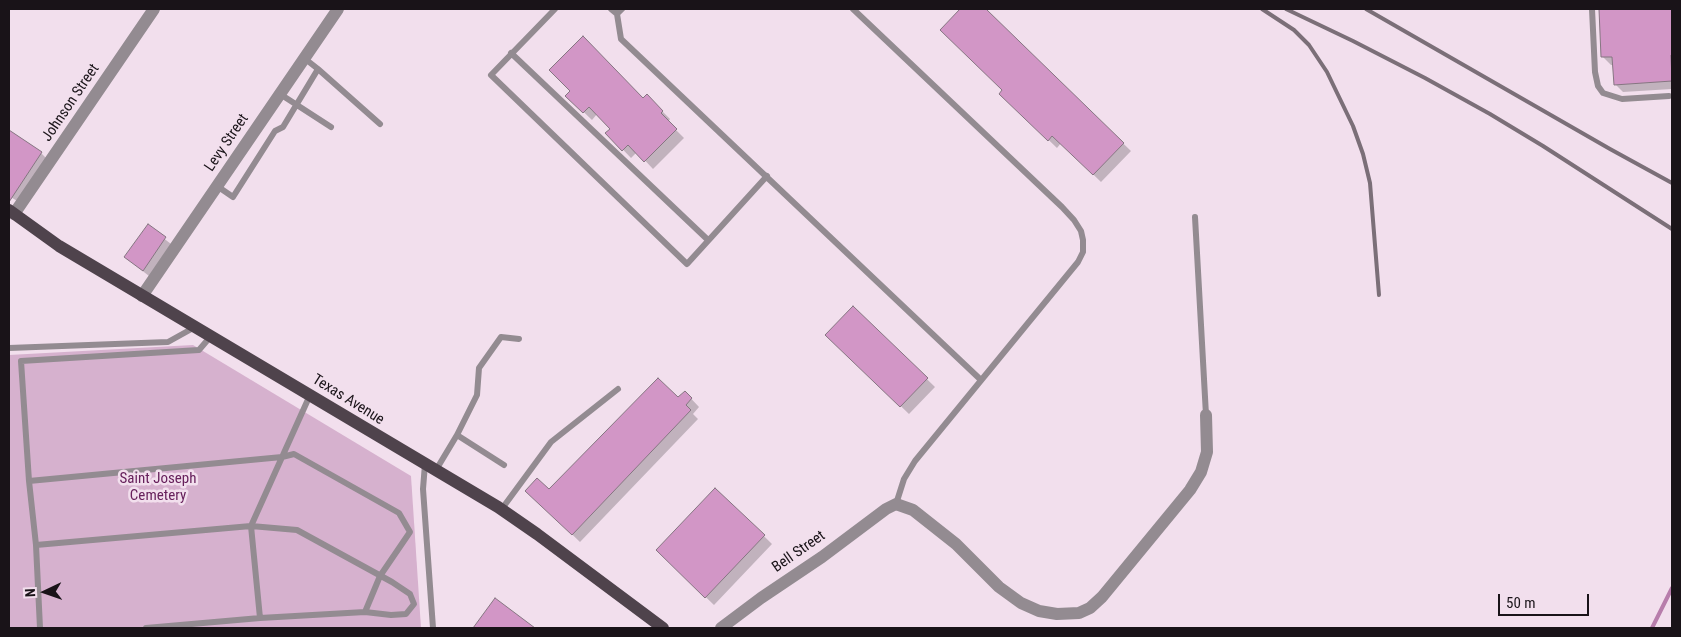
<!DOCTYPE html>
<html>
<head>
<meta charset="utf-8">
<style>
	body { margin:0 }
	#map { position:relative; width:1681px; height:637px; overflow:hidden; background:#f2dfed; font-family:"Roboto Condensed",sans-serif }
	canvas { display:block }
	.frame { position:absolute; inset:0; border:10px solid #191318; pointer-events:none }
	.north { position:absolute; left:20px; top:567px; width:50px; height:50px; -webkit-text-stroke:4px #f2dfed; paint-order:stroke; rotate:267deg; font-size:14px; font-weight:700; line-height:20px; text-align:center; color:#191318 }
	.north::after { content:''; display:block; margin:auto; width:18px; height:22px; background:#191318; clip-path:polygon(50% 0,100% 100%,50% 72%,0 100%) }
	.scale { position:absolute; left:1498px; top:594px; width:91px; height:22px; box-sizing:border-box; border:2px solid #191318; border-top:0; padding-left:6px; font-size:15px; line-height:18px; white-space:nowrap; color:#191318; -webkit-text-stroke:4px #f2dfed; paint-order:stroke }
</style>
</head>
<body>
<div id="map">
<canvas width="1681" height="637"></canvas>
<div class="frame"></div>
<div class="north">N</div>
<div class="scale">50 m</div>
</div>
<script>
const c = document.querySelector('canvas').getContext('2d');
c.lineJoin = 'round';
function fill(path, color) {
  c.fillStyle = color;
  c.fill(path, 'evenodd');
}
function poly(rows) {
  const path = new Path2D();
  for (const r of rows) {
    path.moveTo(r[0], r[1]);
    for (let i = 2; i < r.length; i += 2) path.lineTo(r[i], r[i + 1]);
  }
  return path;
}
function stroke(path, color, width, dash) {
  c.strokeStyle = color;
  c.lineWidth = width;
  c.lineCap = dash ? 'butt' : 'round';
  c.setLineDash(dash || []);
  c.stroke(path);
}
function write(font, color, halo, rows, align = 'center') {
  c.font = font + ' "Roboto Condensed",sans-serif';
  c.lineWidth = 5;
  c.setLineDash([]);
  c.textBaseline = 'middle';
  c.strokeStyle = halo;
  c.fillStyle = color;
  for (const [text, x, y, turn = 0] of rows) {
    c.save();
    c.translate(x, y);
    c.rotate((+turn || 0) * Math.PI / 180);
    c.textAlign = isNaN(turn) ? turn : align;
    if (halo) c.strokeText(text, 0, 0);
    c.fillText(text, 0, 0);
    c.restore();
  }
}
const green = poly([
	[193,345,411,476,421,628,9,628,9,355]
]);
const shadow = poly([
	[962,9,984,9,1131,151,1101,182,1061,143,1057,148,1001,94,1004,90,942,30],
	[1600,9,1672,9,1672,89,1623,92,1615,84,1614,65,1611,65,1603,57],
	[567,96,643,100,647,96,670,119,668,122,684,138,653,169,637,152,631,158,607,133,611,129,597,114,592,120],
	[9,132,41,153,49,161,22,204,9,196],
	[148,226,171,244,149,276,125,257],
	[853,307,935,387,909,414,827,335],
	[685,392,699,407,693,414,698,419,580,542,527,491,549,491,678,399],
	[716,489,772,544,714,605,657,550],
	[495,600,533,628,475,628]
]);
const stream = poly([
	[1652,628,1672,588]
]);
const building = poly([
	[960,9,986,9,1124,143,1093,175,1052,136,1048,141,999,94,1002,90,940,30,960,9],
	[1599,9,1672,9,1672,55,1671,55,1672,81,1614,85,1612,57,1601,57,1599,9],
	[583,36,643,98,647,94,663,111,661,113,677,129,644,162,628,145,622,151,605,133,610,129,589,107,583,113,565,96,570,91,549,70,583,36],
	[9,130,42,152,9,202,9,130],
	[148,224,166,237,143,271,124,257,148,224],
	[853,306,928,378,900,407,825,335,853,306],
	[658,378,678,397,685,391,692,398,686,405,691,410,572,535,525,491,537,478,549,489,658,378],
	[715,488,765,535,705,598,656,550,715,488],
	[495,598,535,628,473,628,495,598]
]);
const lane = poly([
	[555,9,491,75,687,264,767,176],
	[611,9,617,14],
	[622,9,617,14,621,39,981,380],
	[853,9,1062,207,1074,220,1081,231,1083,240,1083,252,1078,262,915,461,904,479,896,504],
	[1592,9,1595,72,1598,86,1603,93,1622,99,1669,96],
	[511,53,708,240],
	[318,69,380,124],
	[280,94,331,127],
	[217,186,233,197,275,131,283,127,318,69,304,58],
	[1195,217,1206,415],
	[9,348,168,342,195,327],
	[457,435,477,395,479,368,501,337,519,339],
	[425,464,423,489,433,628],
	[436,470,457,435,504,465],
	[29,481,282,457,294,454,399,513,410,532,380,576,365,612,260,618,146,628],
	[501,510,551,442,618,389],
	[36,545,251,526,297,530,392,582,410,594,414,604,406,614,391,615,365,612],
	[260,618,251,526,310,395],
	[40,628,36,545,29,481,21,361,199,350,211,336]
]);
const street = poly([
	[14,214,154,9],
	[142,296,338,9],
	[721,628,761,598,822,557,886,509,896,504,913,510,956,544,999,587,1021,603,1039,611,1057,614,1079,613,1090,608,1102,597,1190,490,1201,472,1207,452,1206,415]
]);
const primary = poly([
	[9,210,59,246,498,507,537,534,663,628]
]);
const rail = poly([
	[1262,9,1294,30,1309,45,1327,72,1353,126,1363,154,1370,183,1379,295],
	[1286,9,1353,41,1425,78,1490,114,1543,146,1672,229],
	[1366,9,1610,149,1672,183]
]);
const streetNames = [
	["Johnson Street",71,103,-56],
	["Levy Street",227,143,-56],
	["Texas Avenue",348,400,32],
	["Bell Street",799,552,-35]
];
const parkNames = [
	["Saint Joseph",158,479],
	["Cemetery",158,496]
];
fill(green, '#d6b1ce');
fill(shadow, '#0003');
stroke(stream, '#b77dab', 4);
fill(building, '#d296c6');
stroke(building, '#857581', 1);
stroke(lane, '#938b91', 6);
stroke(street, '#938b91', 12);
stroke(primary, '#4f434c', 12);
stroke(rail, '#7b6f78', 4);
write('15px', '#191318', '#f2dfed', streetNames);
write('15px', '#67215c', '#f2dfed', parkNames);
</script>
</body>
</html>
